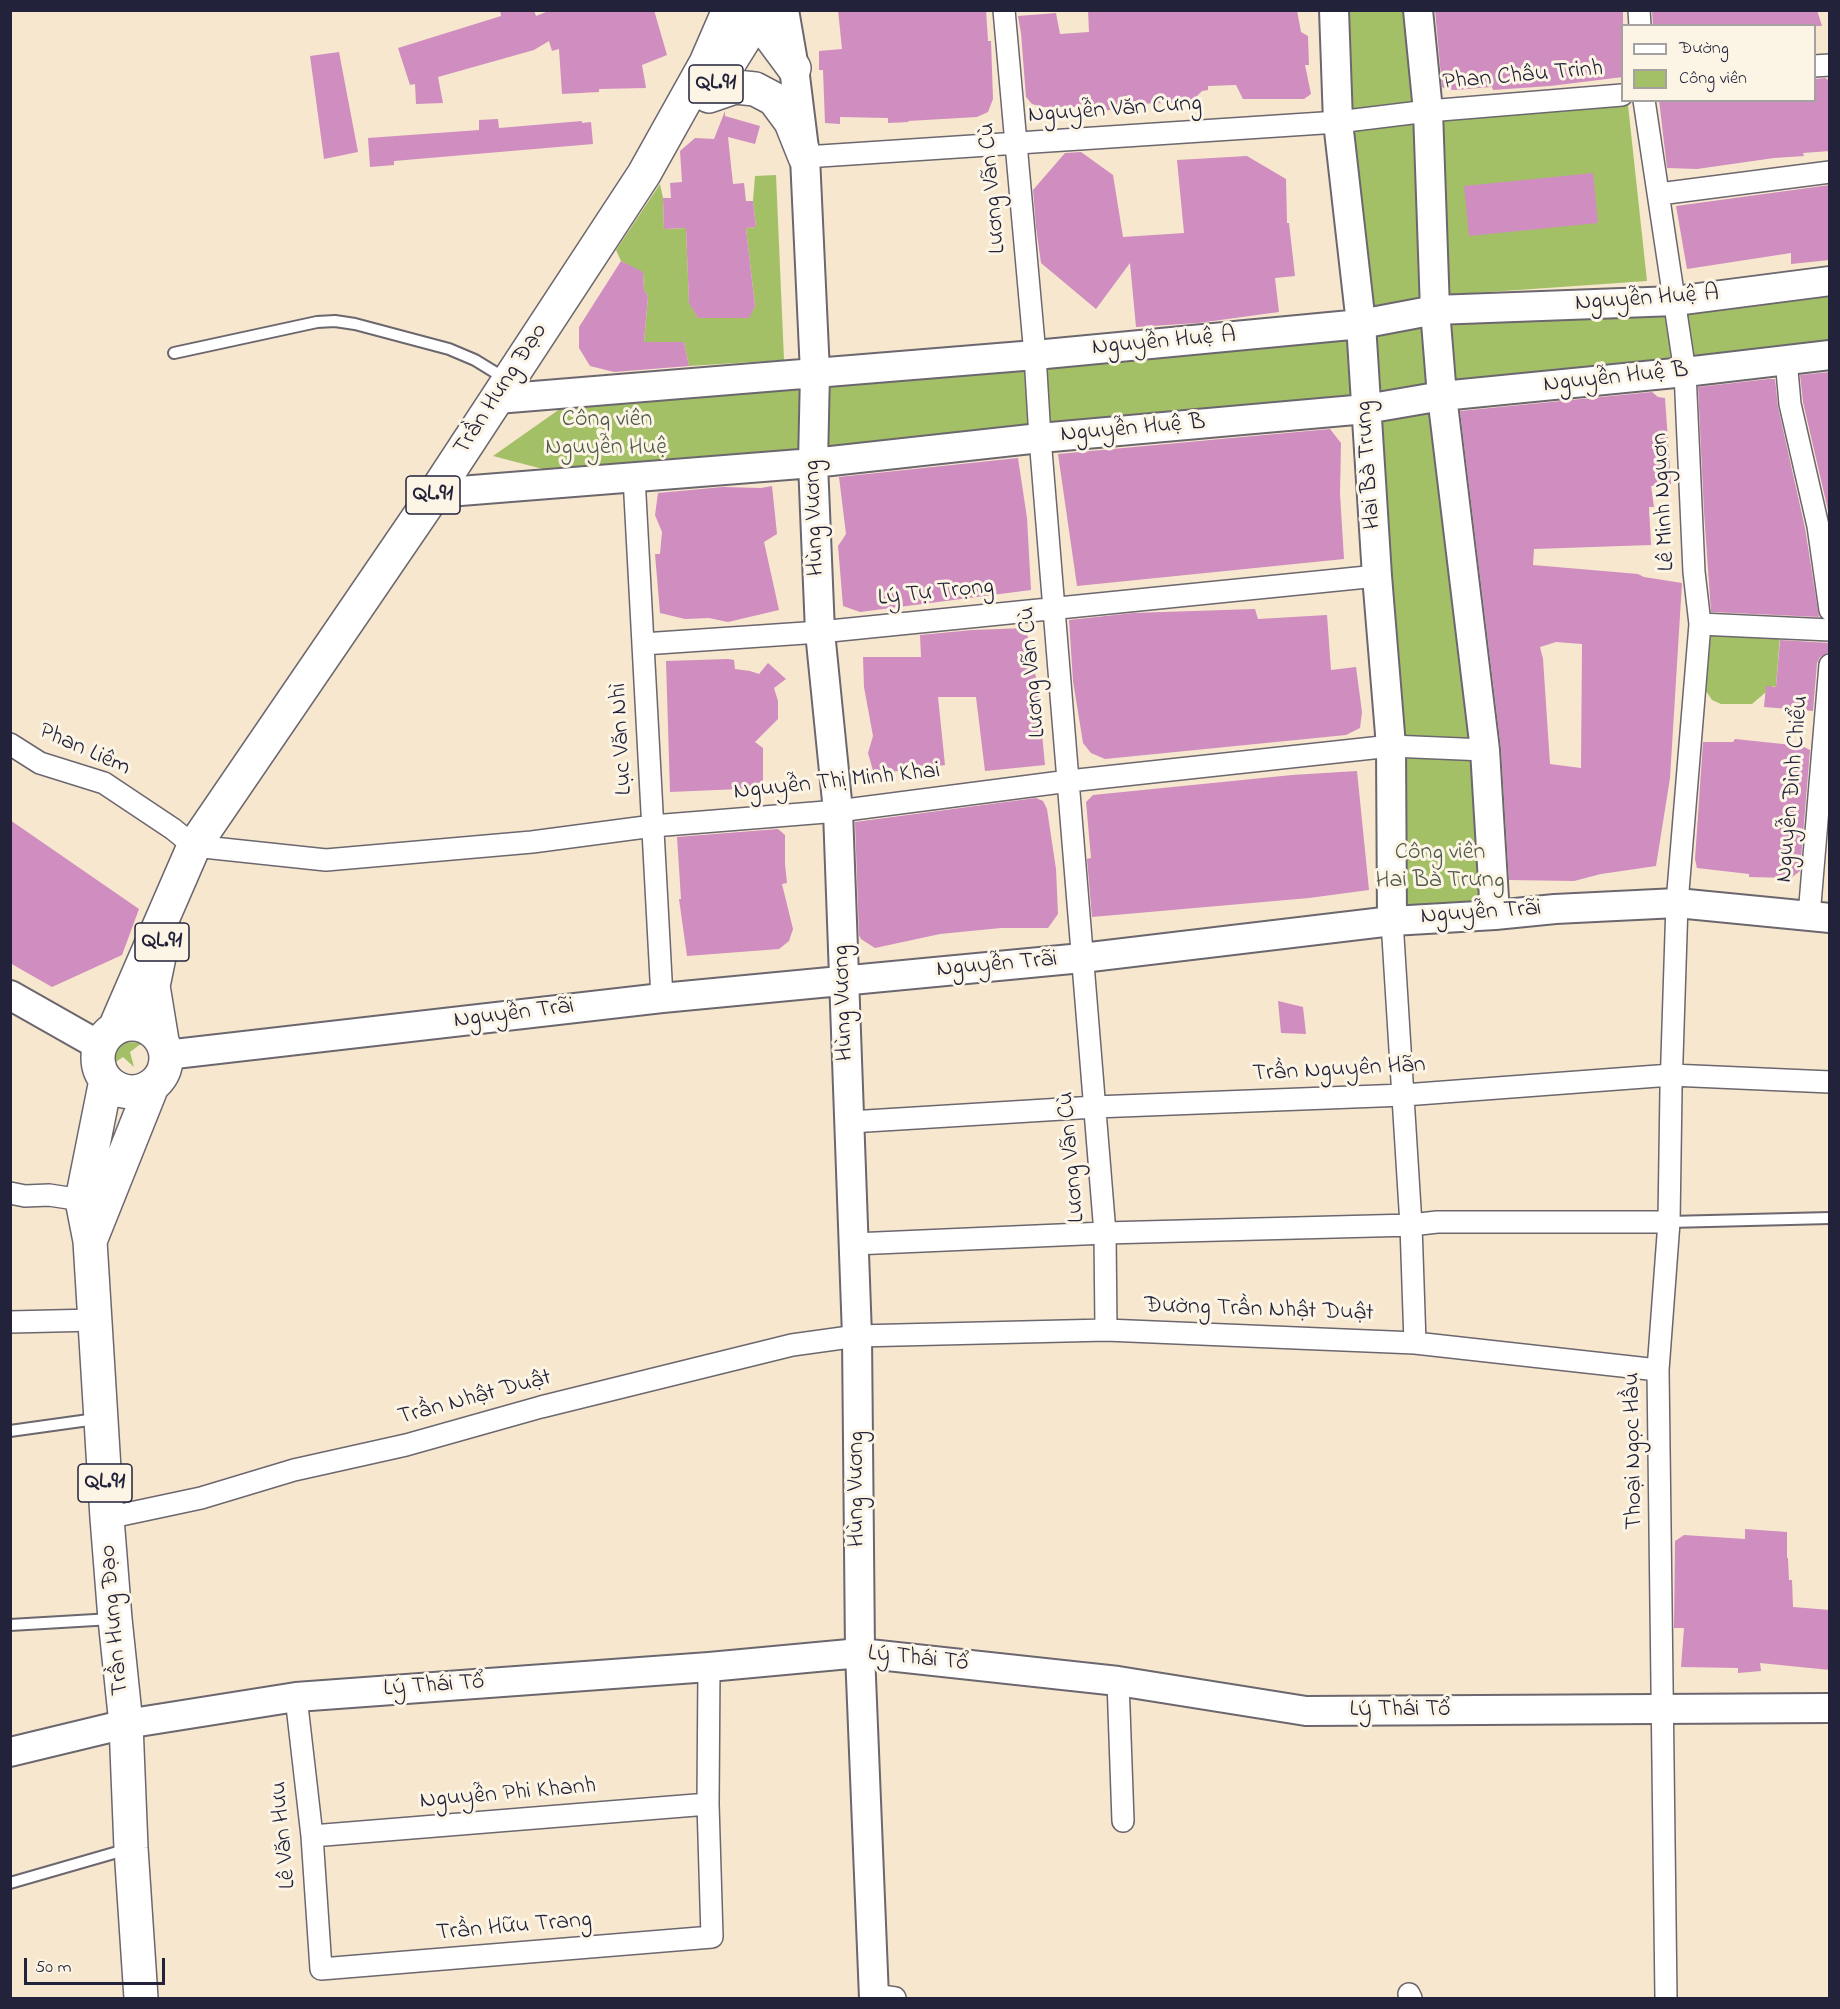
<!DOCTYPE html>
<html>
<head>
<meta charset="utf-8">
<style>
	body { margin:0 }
	#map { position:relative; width:1840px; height:2009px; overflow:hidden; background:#f6e7ce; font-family:"Indie Flower",sans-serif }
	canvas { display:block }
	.frame { position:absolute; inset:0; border:12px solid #22223b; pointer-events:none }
	.legend { position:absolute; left:1621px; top:24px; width:195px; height:78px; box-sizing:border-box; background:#fcf5e5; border:2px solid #a5a1a1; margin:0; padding:8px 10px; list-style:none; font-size:18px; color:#22223b }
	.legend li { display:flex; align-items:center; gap:12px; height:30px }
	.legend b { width:30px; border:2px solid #a5a1a1 }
	.scale { position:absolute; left:24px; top:1958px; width:141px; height:27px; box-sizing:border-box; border:3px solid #22223b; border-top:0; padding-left:8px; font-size:18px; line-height:21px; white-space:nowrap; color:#22223b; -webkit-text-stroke:4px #fcf5e5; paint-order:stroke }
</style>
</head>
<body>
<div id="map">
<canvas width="1840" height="2009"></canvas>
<div class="frame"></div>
<ul class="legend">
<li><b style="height:8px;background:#fff"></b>Đường</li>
<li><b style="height:16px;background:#a3c067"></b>Công viên</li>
</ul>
<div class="scale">50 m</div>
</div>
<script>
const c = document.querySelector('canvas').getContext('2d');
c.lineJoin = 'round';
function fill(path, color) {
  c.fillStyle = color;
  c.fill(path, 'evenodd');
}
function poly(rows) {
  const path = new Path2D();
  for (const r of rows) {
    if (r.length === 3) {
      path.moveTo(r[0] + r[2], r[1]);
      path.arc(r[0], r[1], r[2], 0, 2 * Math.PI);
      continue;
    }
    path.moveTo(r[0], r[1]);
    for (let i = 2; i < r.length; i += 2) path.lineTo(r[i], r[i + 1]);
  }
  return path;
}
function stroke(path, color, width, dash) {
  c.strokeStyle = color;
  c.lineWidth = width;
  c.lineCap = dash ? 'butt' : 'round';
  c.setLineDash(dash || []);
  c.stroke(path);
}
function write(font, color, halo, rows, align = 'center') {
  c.font = font + ' "Indie Flower",sans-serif';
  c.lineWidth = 6;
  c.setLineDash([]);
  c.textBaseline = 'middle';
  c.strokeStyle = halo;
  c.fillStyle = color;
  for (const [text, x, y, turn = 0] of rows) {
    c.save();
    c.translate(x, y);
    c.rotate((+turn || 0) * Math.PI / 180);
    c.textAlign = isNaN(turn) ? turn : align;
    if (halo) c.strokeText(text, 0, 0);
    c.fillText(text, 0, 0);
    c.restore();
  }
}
const green = poly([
	[1335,11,1417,11,1435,310,1829,286,1829,352,1442,397,1495,915,1392,921,1364,404,589,481,493,456,584,392,1358,325],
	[1628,105,1647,281,1446,295,1436,117],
	[776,175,784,360,689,366,684,342,644,342,648,296,644,290,643,273,621,261,616,250,660,184,663,198,664,229,686,228,689,302,698,318,748,318,755,306,746,228,756,227,753,201,755,176],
	[1711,631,1780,635,1776,687,1773,686,1752,704,1721,704,1712,700,1706,691],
	[122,1028,126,1042,142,1043,130,1052,134,1067,123,1057,110,1066,115,1051,103,1042]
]);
const building = poly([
	[500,10,534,10,536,16,551,10,654,10,667,55,642,65,646,88,599,89,599,92,562,94,559,49,552,51,549,41,534,50,438,77,443,103,416,104,415,84,410,85,398,48,501,16],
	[838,10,986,10,988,41,991,41,993,99,988,112,977,117,908,121,909,122,888,123,888,118,840,117,840,124,825,123,823,70,819,70,819,51,842,49],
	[1088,10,1297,10,1301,32,1308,36,1309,65,1305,65,1311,94,1304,99,1243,99,1236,85,1208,86,1208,90,1202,91,1191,102,1137,104,1100,112,1100,107,1043,107,1032,104,1026,97,1021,33,1018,16,1056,13,1060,34,1089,32],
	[1435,10,1623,10,1623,77,1550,86,1493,90,1492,87,1455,90,1446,89,1442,87],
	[1652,10,1817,10,1822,26,1653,26],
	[339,52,358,152,324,159,310,56],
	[1825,78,1830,81,1830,151,1803,153,1804,156,1774,158,1697,169,1667,168,1659,100,1815,100,1815,79],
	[725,111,725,116,760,126,755,144,728,137,733,184,744,183,746,201,753,201,756,227,746,228,755,306,749,318,698,318,689,303,686,228,664,229,663,198,671,198,670,183,682,182,680,151,695,138,714,139],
	[498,119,499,128,582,121,582,123,591,122,593,144,394,161,394,165,370,167,368,138,479,130,479,120],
	[1081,152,1113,175,1123,237,1184,233,1177,160,1247,156,1286,179,1287,223,1289,223,1295,276,1275,278,1279,312,1198,323,1136,327,1130,263,1096,309,1041,263,1036,227,1033,190,1065,153],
	[1593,173,1598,223,1469,236,1464,186],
	[1830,185,1830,260,1791,264,1791,253,1687,269,1676,206],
	[621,261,643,272,644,290,648,296,644,342,684,342,689,366,614,372,590,366,579,348,579,327],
	[1830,372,1830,519,1803,402,1800,375],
	[1769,379,1775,379,1778,407,1805,528,1819,617,1711,612,1704,512,1698,387],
	[1652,392,1658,397,1665,398,1671,484,1651,486,1654,507,1649,507,1651,545,1534,549,1533,565,1638,574,1644,577,1682,583,1670,778,1656,866,1601,874,1574,881,1509,880,1501,748,1460,411],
	[1556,642,1582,644,1581,768,1550,764,1543,659,1540,647],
	[1330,429,1341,443,1340,494,1344,559,1077,586,1058,454],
	[1018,458,1027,518,1031,590,860,612,843,606,838,546,846,534,839,477],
	[772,486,777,534,764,542,779,610,728,622,709,618,685,619,660,613,655,554,660,554,662,532,655,515,658,493,723,487,761,488],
	[1255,609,1258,619,1327,615,1331,670,1356,667,1362,712,1360,728,1346,735,1105,759,1091,753,1083,743,1073,681,1069,620,1133,613],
	[1026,628,1037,683,1045,765,985,771,976,697,938,697,945,765,874,774,868,753,873,736,864,687,863,657,921,657,920,635,972,630],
	[1780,640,1830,643,1830,652,1820,657,1817,663,1813,711,1764,707,1766,686,1776,687],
	[728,659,734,660,735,669,750,671,759,674,768,663,786,679,774,688,778,701,778,719,755,742,763,748,763,788,670,792,666,661],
	[1735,739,1802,746,1810,750,1800,871,1791,878,1749,877,1749,874,1697,868,1695,859,1703,742,1733,742],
	[1357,771,1369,890,1309,898,1092,917,1087,859,1091,858,1086,802,1093,795,1292,775],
	[1036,798,1043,801,1047,809,1056,869,1058,914,1048,928,1001,928,940,934,875,948,861,939,859,935,855,822],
	[10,820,139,909,122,955,52,987,10,963],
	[778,829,785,835,785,864,787,883,782,884,793,929,789,941,779,949,687,956,679,899,681,899,677,837],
	[1278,1001,1303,1007,1306,1034,1281,1033],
	[1745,1529,1787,1532,1787,1558,1788,1558,1789,1580,1792,1580,1793,1607,1830,1610,1830,1670,1760,1663,1761,1671,1738,1673,1738,1668,1681,1667,1684,1628,1674,1628,1675,1541,1684,1535,1745,1539]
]);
const lane = poly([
	[174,353,317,322,335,321,355,324,449,349,475,360,506,379],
	[1669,1222,1830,1218],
	[10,1431,96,1419],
	[10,1625,112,1619],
	[10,1883,128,1849]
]);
const street = poly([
	[1004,10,1035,355,1040,438,1105,1233,1106,1330],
	[1639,10,1640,26],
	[1814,66,1830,65],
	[1644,100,1685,372,1694,572,1700,624,1677,903,1671,1089,1669,1222,1658,1370,1666,1998],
	[805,157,1338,122,1428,111,1622,95],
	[1659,194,1830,172],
	[1786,359,1790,404,1818,526,1830,610],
	[634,477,662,998],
	[1700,624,1830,630],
	[643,644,820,632,1377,576],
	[10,744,40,763,104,783,173,829,194,846,326,860,532,842,653,826,838,811,1069,781,1391,746,1485,750],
	[1809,916,1830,665],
	[1392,921,1411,1225,1415,1343],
	[850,1122,1095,1107,1404,1095,1671,1075,1830,1082],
	[10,1193,25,1196,49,1195,82,1200],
	[854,1244,1105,1233,1411,1225,1437,1222,1669,1222],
	[10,1322,96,1320],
	[107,1518,201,1498,294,1470,406,1445,541,1407,792,1345,857,1336,1106,1330,1415,1343,1658,1370],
	[1118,1681,1123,1821],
	[296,1697,312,1836,321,1969,712,1937,708,1804,709,1667],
	[312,1836,708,1804],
	[1409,1994,1411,1998],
	[874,1995,895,1998]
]);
const secondary = poly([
	[784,10,794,68,805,157,815,373,813,463,820,632,838,811,857,1336,860,1653,874,1998],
	[1334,10,1338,122,1361,324,1377,576,1391,746,1392,921],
	[1418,10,1428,111,1435,310,1442,396,1485,750,1495,915],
	[497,399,1035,355,1361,324,1435,310,1675,301,1830,281],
	[435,493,813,463,1040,438,1366,409,1442,396,1685,372,1830,355],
	[10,995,100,1046],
	[166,1055,662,998,1082,958,1392,921,1495,915,1555,909,1677,903,1830,918],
	[10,1752,126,1724,296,1697,709,1667,860,1653,1118,1681,1306,1711,1830,1708]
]);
const highway = poly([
	[751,10,794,68],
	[713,89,762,10],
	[709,96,735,87,755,89,774,99,791,122,805,157],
	[160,952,153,986,162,1041],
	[132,1058,34],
	[115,1028,194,846,435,493,644,174,706,63,729,10],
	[106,1080,82,1200,90,1241,107,1518,115,1619,126,1724,131,1848,141,1998],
	[90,1241,152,1086]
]);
const shields = [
	[716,84,54],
	[433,495,54],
	[162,942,54],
	[105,1483,54]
];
const shieldNames = [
	["QL.91",716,84],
	["QL.91",433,495],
	["QL.91",162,942],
	["QL.91",105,1483]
];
const streetNames = [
	["Phan Châu Trinh",1523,77,-5],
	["Nguyễn Văn Cưng",1115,111,-4],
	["Lương Vãn Cù",994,188,-95],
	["Nguyễn Huệ A",1647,300,-4],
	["Nguyễn Huệ A",1164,343,-5],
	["Nguyễn Huệ B",1616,379,-6],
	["Trần Hưng Đạo",502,390,-57],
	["Nguyễn Huệ B",1133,430,-5],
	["Hai Bà Trưng",1370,465,-94],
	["Lê Minh Nguơn",1665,502,-93],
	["Hùng Vương",816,518,-92],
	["Lý Tự Trọng",936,594,-6],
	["Lương Vãn Cù",1034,672,-95],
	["Lục Văn Nhì",623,739,-93],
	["Phan Liêm",84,751,24],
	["Nguyễn Thị Minh Khai",837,783,-6],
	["Nguyễn Đình Chiểu",1794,789,-85],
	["Nguyễn Trãi",1481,914,-4],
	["Nguyễn Trãi",997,966,-5],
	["Hùng Vương",845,1003,-92],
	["Nguyễn Trãi",514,1015,-7],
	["Trần Nguyên Hãn",1339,1071,-3],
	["Lương Vãn Cù",1073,1157,-95],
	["Đường Trần Nhật Duật",1259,1311,2],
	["Trần Nhật Duật",475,1399,-15],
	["Thoại Ngọc Hầu",1635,1451,-91],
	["Hùng Vương",858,1489,-90],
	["Trần Hưng Đạo",116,1620,-95],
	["Lý Thái Tổ",918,1660,6],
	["Lý Thái Tổ",434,1687,-4],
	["Lý Thái Tổ",1400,1711],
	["Nguyễn Phi Khanh",508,1795,-5],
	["Lê Văn Hưu",285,1835,-95],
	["Trần Hữu Trang",514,1928,-5]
];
const parkNames = [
	["Công viên",607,421],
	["Nguyễn Huệ",607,449],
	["Công viên",1440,854],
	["Hai Bà Trưng",1440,882]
];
fill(green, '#a3c067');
fill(building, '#d08dbf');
stroke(lane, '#6c676e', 14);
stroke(street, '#6c676e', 24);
stroke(secondary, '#6c676e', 32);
stroke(highway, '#6c676e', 36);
stroke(lane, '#fff', 10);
stroke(street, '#fff', 21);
stroke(secondary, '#fff', 28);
stroke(highway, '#fff', 33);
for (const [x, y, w] of shields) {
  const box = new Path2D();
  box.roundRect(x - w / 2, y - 19, w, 38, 4.5);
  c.fillStyle = '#fcf5e5';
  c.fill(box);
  stroke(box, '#22223b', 1.5);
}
write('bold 22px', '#22223b', null, shieldNames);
write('24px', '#22223b', '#fcf5e5', streetNames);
write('24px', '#4f594a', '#fcf5e5', parkNames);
</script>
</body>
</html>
